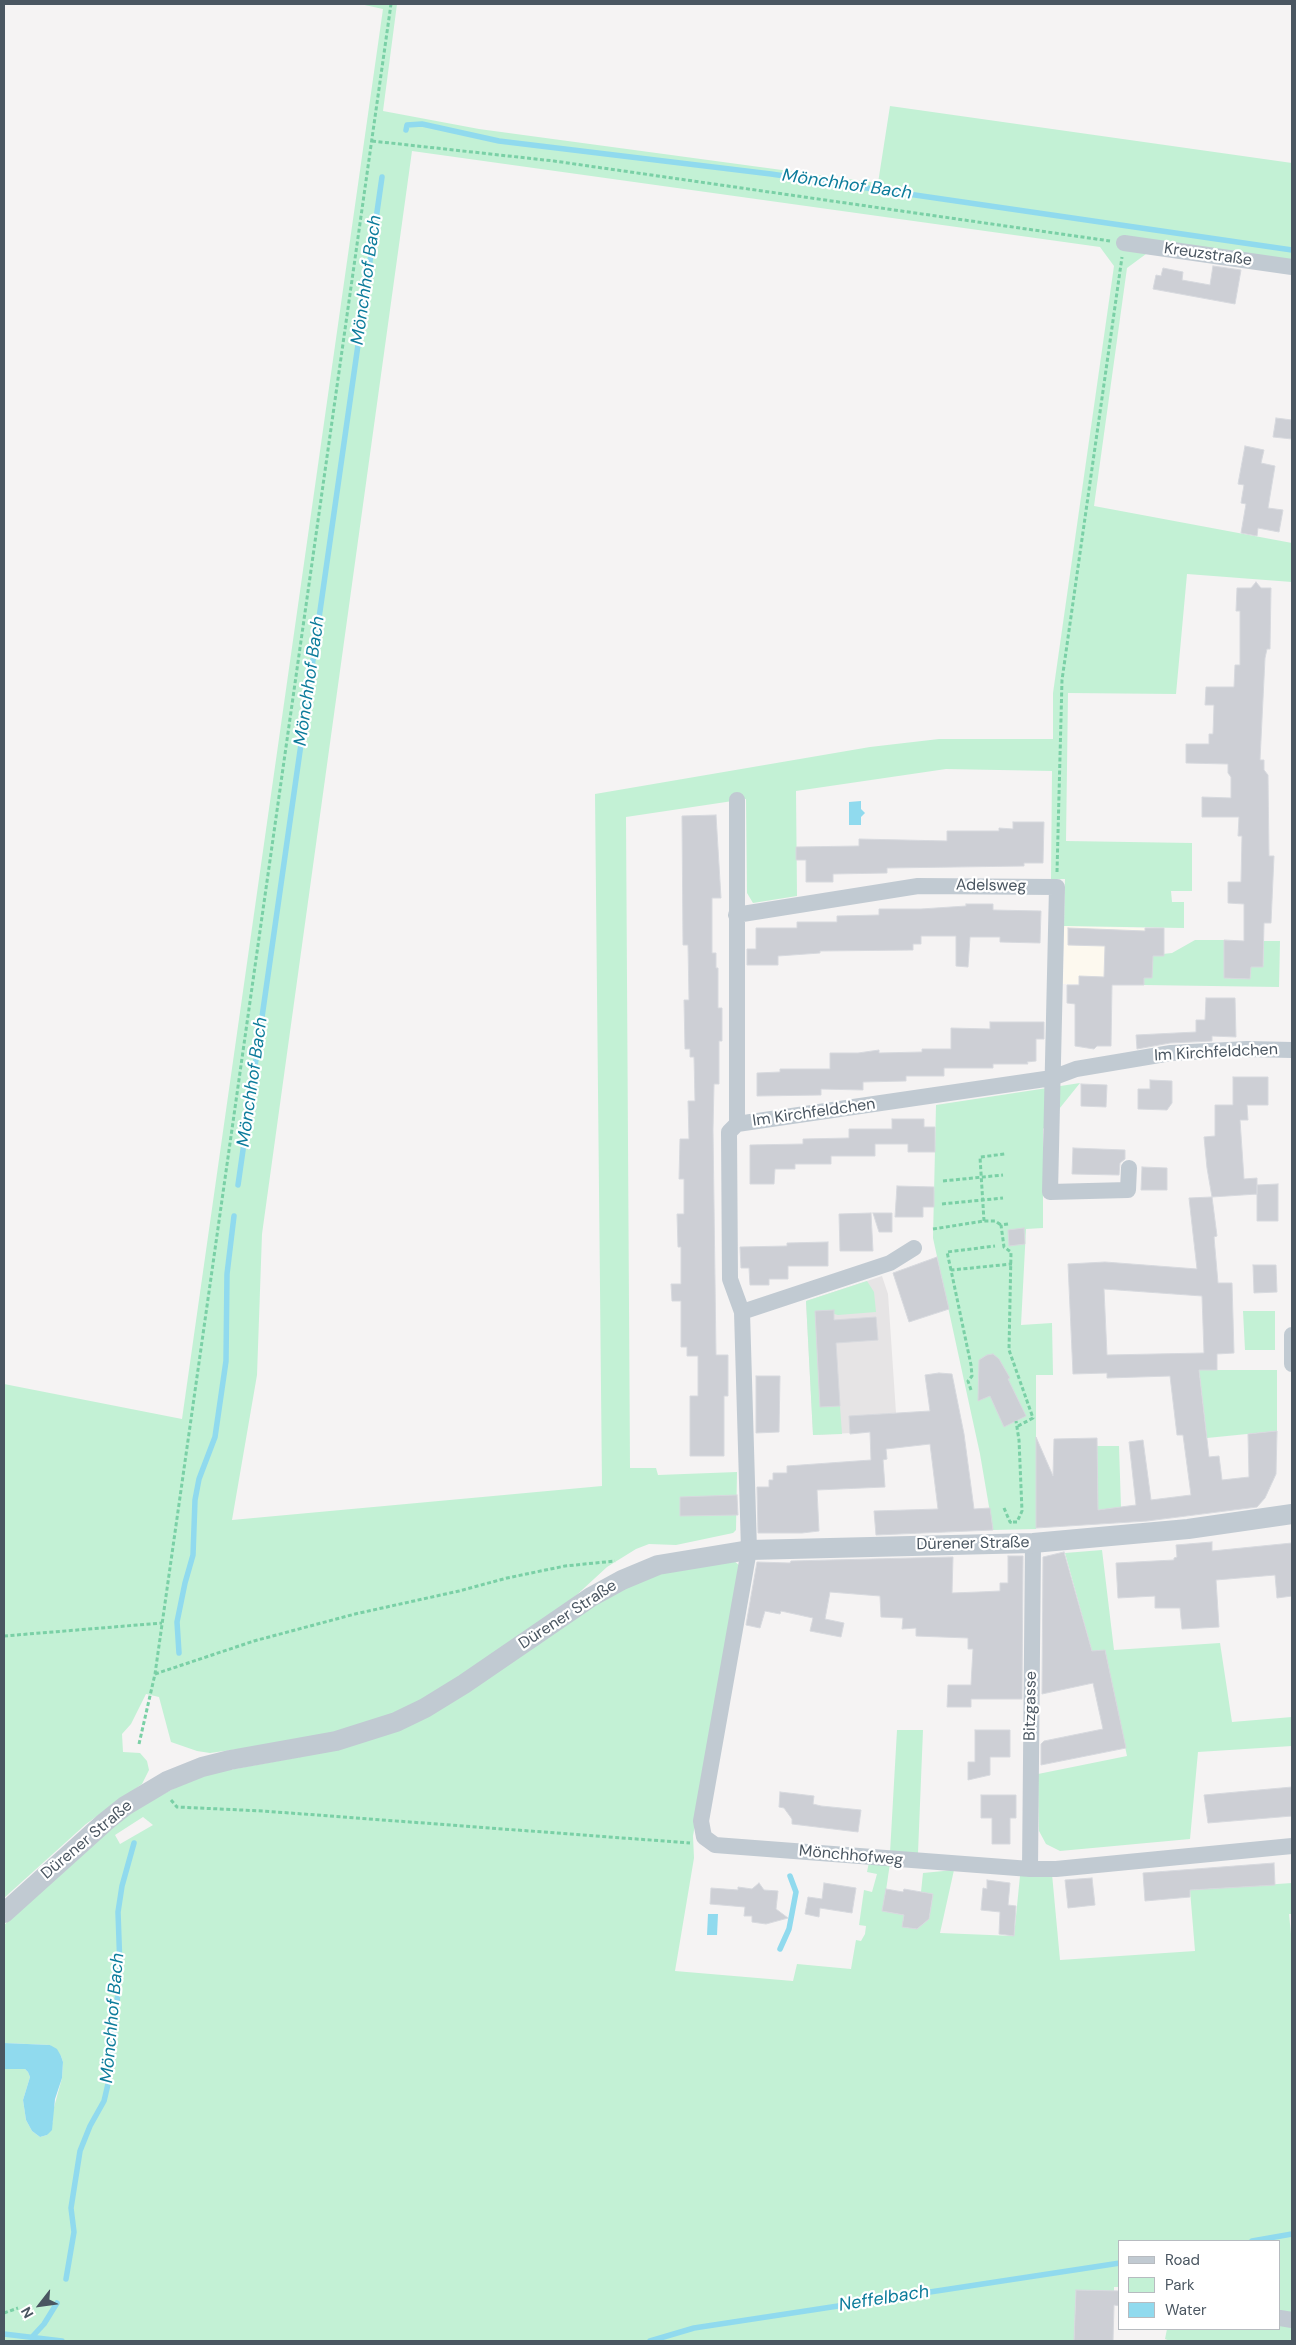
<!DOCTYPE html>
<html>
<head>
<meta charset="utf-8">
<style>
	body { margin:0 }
	#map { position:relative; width:1296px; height:2345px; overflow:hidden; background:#f5f3f3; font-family:"DM Sans",sans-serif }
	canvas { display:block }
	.frame { position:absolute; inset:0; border:5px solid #4a5661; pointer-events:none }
	.legend { position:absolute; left:1118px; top:2240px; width:162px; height:90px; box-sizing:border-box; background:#fff; border:1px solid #b7bbc0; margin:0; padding:6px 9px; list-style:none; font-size:15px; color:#4a5661 }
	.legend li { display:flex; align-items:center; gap:10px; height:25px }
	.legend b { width:25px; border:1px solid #b7bbc0 }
	.north { position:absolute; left:15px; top:2280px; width:50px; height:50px; -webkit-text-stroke:4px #fff; paint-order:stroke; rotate:240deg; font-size:14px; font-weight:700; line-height:20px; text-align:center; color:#4a5661 }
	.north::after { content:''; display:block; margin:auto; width:18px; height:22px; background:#4a5661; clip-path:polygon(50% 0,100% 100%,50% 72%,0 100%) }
</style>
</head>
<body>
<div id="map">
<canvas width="1296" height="2345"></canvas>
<div class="frame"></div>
<ul class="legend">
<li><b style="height:6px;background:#c1cad2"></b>Road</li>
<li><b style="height:14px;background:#c3f1d5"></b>Park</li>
<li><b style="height:14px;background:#90daee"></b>Water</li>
</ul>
<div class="north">N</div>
</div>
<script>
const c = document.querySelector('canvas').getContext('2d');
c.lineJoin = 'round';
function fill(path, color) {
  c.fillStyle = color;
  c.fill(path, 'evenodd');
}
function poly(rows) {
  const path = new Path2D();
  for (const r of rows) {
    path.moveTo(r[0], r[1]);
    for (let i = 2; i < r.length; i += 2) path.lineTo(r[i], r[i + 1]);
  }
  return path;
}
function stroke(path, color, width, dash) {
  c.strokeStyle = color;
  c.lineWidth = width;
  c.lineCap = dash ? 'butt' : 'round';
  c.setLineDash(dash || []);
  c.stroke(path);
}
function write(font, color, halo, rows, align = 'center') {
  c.font = font + ' "DM Sans",sans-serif';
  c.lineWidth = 4.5;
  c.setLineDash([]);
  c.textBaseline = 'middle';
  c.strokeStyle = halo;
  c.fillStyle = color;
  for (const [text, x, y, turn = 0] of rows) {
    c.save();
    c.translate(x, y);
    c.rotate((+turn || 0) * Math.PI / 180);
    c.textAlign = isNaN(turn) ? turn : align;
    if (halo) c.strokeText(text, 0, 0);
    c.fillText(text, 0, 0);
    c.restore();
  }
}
const commercial = poly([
	[1064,926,1145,928,1144,985,1063,984]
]);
const education = poly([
	[882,1276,888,1294,896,1413,869,1415,870,1432,813,1435,806,1301]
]);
const green = poly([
	[360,4,397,4,383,111,479,129,878,183,890,106,1292,163,1292,260,1146,254,1127,268,1094,506,1292,543,1292,582,1187,574,1176,694,1068,693,1066,841,1192,843,1192,891,1171,891,1172,902,1184,902,1184,928,1064,926,1065,879,1051,879,1052,771,946,769,796,791,797,896,753,903,747,893,746,799,626,817,630,1468,656,1468,658,1475,737,1472,736,1530,733,1533,676,1545,649,1544,636,1549,607,1567,569,1602,504,1648,414,1705,347,1731,274,1744,210,1753,197,1751,171,1742,159,1697,146,1694,131,1724,122,1734,123,1752,140,1753,147,1761,149,1770,142,1784,86,1824,4,1898,4,1384,182,1419,383,9],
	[412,151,1100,247,1114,266,1053,693,1053,739,939,739,870,747,595,794,602,1486,232,1520,257,1375,262,1234],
	[1195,940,1224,940,1224,978,1250,979,1251,967,1263,967,1264,941,1280,941,1279,987,1144,985,1144,956,1172,953],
	[1080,1083,1043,1129,1043,1228,1026,1229,1021,1325,1052,1323,1053,1375,1036,1375,1036,1529,993,1530,980,1454,933,1238,936,1105],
	[867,1281,874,1292,876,1312,838,1315,834,1314,833,1310,815,1311,820,1407,840,1406,842,1434,813,1435,806,1301],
	[1243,1311,1275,1311,1275,1350,1245,1350],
	[1199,1370,1277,1370,1277,1431,1207,1438],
	[1097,1446,1119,1446,1121,1508,1098,1510],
	[1102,1550,1114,1650,1220,1643,1232,1722,1292,1717,1292,1746,1198,1752,1190,1839,1060,1851,1046,1844,1039,1831,1038,1774,1127,1756,1105,1651,1092,1651,1065,1553],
	[733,1560,740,1566,693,1836,694,1858,675,1971,793,1981,797,1964,851,1969,856,1940,861,1941,865,1934,866,1926,859,1925,864,1890,872,1892,877,1874,867,1872,869,1862,890,1863,883,1911,904,1915,903,1927,917,1929,929,1919,933,1894,921,1892,923,1873,954,1870,940,1933,1014,1936,1020,1876,1052,1874,1060,1960,1195,1951,1190,1890,1292,1883,1292,1914,1289,1914,1292,1944,1292,2341,1170,2341,1165,2339,1167,2329,1280,2329,1280,2241,1120,2241,1120,2287,1114,2287,1114,2291,1076,2290,1074,2341,4,2341,4,2069,25,2069,28,2072,30,2077,23,2100,26,2120,32,2131,40,2137,47,2135,53,2121,53,2111,62,2078,63,2062,61,2056,50,2045,4,2043,4,1925,110,1829,139,1807,188,1781,213,1773,337,1750,606,1597,664,1572],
	[143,1817,153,1825,120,1844,115,1835],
	[897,1730,923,1730,918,1853,890,1853]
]);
const water = poly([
	[861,801,861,809,865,813,861,817,861,825,849,825,849,802],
	[708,1914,718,1914,717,1935,707,1935],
	[4,2043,50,2045,57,2049,61,2056,63,2062,62,2078,55,2099,52,2130,47,2135,40,2137,32,2131,26,2120,23,2100,30,2077,28,2072,25,2069,4,2069]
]);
const stream = poly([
	[406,130,407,125,422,124,499,141,771,174,1292,250],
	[238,1185,382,177],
	[179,1653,177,1622,185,1583,193,1555,195,1500,199,1479,215,1437,226,1361,227,1274,234,1216],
	[780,1949,789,1929,796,1892,790,1876],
	[1252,2241,1292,2234],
	[66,2279,74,2232,71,2208,80,2151,90,2126,104,2101,111,2071,120,1968,118,1912,122,1886,134,1843],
	[4,2334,62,2341],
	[32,2337,44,2324,57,2303],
	[650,2341,694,2328,1120,2263]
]);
const building = poly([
	[1213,266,1241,270,1235,304,1153,289,1156,275,1161,276,1163,268,1183,272,1182,280,1210,285,1213,266],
	[1276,418,1292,420,1292,439,1273,437,1276,418],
	[1245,446,1264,450,1261,463,1275,466,1268,508,1283,510,1279,532,1258,528,1257,536,1241,533,1246,504,1241,503,1244,485,1238,484,1245,446],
	[1256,582,1261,588,1271,588,1270,649,1267,649,1265,658,1260,760,1264,760,1264,770,1268,775,1269,856,1274,856,1271,923,1264,923,1263,967,1251,967,1250,979,1224,978,1224,940,1244,941,1244,904,1228,903,1228,882,1241,882,1242,836,1238,836,1239,817,1202,817,1202,797,1231,798,1231,777,1228,773,1228,764,1186,763,1186,744,1209,744,1209,734,1213,734,1214,705,1205,705,1206,687,1234,687,1235,665,1240,665,1240,611,1236,611,1237,588,1251,588,1256,582],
	[716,815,721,898,712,898,712,953,716,953,716,968,718,968,718,1008,722,1008,722,1041,719,1041,719,1084,714,1084,713,1130,716,1355,728,1355,728,1396,724,1396,724,1456,690,1456,690,1396,698,1396,698,1356,687,1356,687,1347,681,1347,681,1301,672,1301,671,1284,681,1284,681,1247,678,1247,677,1214,684,1214,684,1179,679,1179,680,1139,689,1139,688,1101,695,1101,694,1057,690,1057,690,1049,685,1049,684,1000,689,1000,688,945,683,945,682,816,716,815],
	[1013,822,1044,822,1043,863,1024,863,1024,866,887,868,887,873,833,874,833,882,806,882,806,860,796,860,796,847,859,846,859,839,947,841,947,831,999,831,999,828,1013,829,1013,822],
	[966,904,993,904,993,910,1041,911,1040,943,1000,942,1000,937,970,937,968,967,956,966,956,936,921,936,921,944,913,944,913,950,820,951,820,953,778,956,778,965,747,965,747,949,756,949,756,928,797,928,797,922,837,922,837,916,879,915,879,909,921,909,966,906,966,904],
	[1068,928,1145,931,1145,928,1164,928,1164,956,1153,956,1152,978,1144,978,1144,985,1112,985,1111,1046,1097,1046,1094,1049,1075,1046,1075,1004,1067,1003,1067,985,1079,985,1079,976,1104,977,1105,946,1068,945,1068,928],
	[1206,998,1235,998,1236,1037,1212,1036,1212,1041,1170,1043,1137,1049,1136,1035,1196,1032,1196,1020,1205,1020,1206,998],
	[990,1022,1044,1022,1044,1039,1036,1039,1036,1061,1027,1062,1028,1064,993,1064,993,1068,944,1068,944,1076,906,1076,906,1081,863,1082,863,1090,821,1089,821,1095,757,1096,757,1073,780,1072,780,1069,830,1069,830,1053,858,1053,879,1050,879,1053,922,1052,922,1049,951,1049,951,1028,990,1029,990,1022],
	[1233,1077,1268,1077,1268,1105,1247,1105,1248,1120,1240,1120,1244,1179,1257,1178,1257,1194,1212,1197,1207,1168,1204,1137,1215,1136,1215,1105,1233,1105,1233,1077],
	[1150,1080,1172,1081,1172,1103,1167,1110,1138,1109,1138,1089,1150,1089,1150,1080],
	[1081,1084,1107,1085,1106,1107,1081,1106,1081,1084],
	[892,1119,924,1119,924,1127,935,1127,935,1152,908,1152,908,1144,875,1144,875,1156,831,1156,831,1164,795,1164,795,1169,775,1169,774,1184,750,1184,750,1145,803,1144,803,1139,849,1138,849,1129,892,1129,892,1119],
	[1073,1148,1125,1150,1125,1159,1120,1163,1119,1175,1072,1174,1073,1148],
	[1142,1167,1167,1168,1167,1190,1141,1190,1142,1167],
	[1278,1184,1278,1221,1257,1221,1257,1185,1278,1184],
	[897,1186,934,1187,934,1207,923,1207,923,1217,895,1217,897,1186],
	[1212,1197,1217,1236,1214,1237,1218,1283,1232,1283,1234,1353,1217,1354,1217,1370,1199,1370,1209,1457,1219,1456,1222,1480,1249,1477,1248,1434,1277,1431,1276,1474,1265,1498,1257,1507,1147,1521,1036,1528,1036,1437,1053,1476,1054,1439,1097,1438,1098,1510,1136,1505,1129,1442,1143,1440,1151,1500,1191,1495,1183,1435,1177,1435,1170,1376,1107,1378,1107,1373,1073,1374,1068,1264,1105,1262,1197,1269,1189,1198,1212,1197],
	[1104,1289,1202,1296,1204,1353,1107,1355,1104,1289],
	[871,1213,873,1251,840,1251,839,1214,871,1213],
	[873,1213,892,1213,892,1232,879,1232,873,1213],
	[1024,1228,1025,1244,1009,1246,1008,1230,1024,1228],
	[828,1242,828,1266,788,1266,788,1279,769,1279,769,1285,750,1285,749,1268,741,1268,740,1247,787,1246,787,1243,828,1242],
	[937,1257,949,1309,909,1322,893,1273,937,1257],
	[1253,1265,1276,1265,1277,1292,1254,1293,1253,1265],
	[834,1310,834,1320,876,1317,878,1340,836,1343,840,1406,820,1407,815,1311,834,1310],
	[993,1354,999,1359,1010,1378,1008,1379,1026,1416,1004,1427,990,1396,978,1401,979,1360,987,1355,993,1354],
	[939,1373,952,1374,964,1434,974,1509,990,1508,993,1530,876,1535,874,1511,938,1509,930,1444,886,1449,887,1459,883,1460,885,1487,817,1490,819,1531,802,1533,758,1533,757,1487,769,1487,769,1480,773,1480,773,1473,787,1473,787,1466,871,1460,870,1432,850,1434,849,1416,930,1411,925,1375,939,1373],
	[756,1376,780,1376,779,1432,756,1433,756,1376],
	[737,1495,738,1515,680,1516,680,1497,737,1495],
	[1212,1542,1212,1551,1292,1543,1292,1596,1277,1598,1275,1575,1216,1580,1219,1627,1182,1629,1180,1608,1155,1608,1155,1596,1118,1598,1116,1563,1174,1560,1174,1558,1177,1557,1176,1545,1212,1542],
	[1064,1552,1092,1651,1105,1650,1126,1748,1041,1765,1041,1744,1044,1741,1103,1729,1093,1683,1042,1694,1043,1557,1064,1552],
	[1008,1556,1023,1556,1022,1699,971,1699,971,1707,947,1707,948,1685,971,1685,973,1649,968,1649,968,1638,916,1636,916,1628,902,1629,903,1618,881,1617,880,1596,830,1592,825,1619,844,1623,841,1637,810,1631,813,1618,781,1611,780,1614,765,1611,760,1628,746,1625,757,1562,790,1563,791,1561,953,1557,952,1593,979,1592,1000,1591,1000,1583,1008,1583,1008,1556],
	[975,1730,1010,1730,1010,1757,990,1757,990,1775,968,1780,968,1762,975,1762,975,1730],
	[1292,1787,1292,1816,1208,1823,1204,1795,1292,1787],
	[780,1792,814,1796,813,1804,821,1806,861,1810,858,1832,792,1824,792,1819,784,1808,779,1807,780,1792],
	[981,1795,1016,1795,1016,1818,1010,1818,1010,1844,992,1844,992,1818,981,1818,981,1795],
	[1274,1863,1275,1885,1190,1890,1190,1897,1145,1901,1143,1873,1274,1863],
	[1092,1878,1095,1905,1068,1908,1065,1880,1092,1878],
	[987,1880,1010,1883,1008,1905,1016,1906,1014,1936,999,1934,1000,1912,981,1910,983,1888,987,1889,987,1880],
	[759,1883,764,1890,778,1891,776,1909,788,1918,766,1924,752,1922,752,1916,744,1916,745,1907,710,1904,711,1888,738,1890,738,1887,752,1889,759,1883],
	[824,1883,856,1888,852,1913,820,1908,819,1917,805,1914,808,1897,822,1899,824,1883],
	[886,1889,903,1892,904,1889,933,1894,929,1919,917,1929,902,1927,904,1915,882,1911,886,1889],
	[1076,2290,1120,2291,1120,2306,1114,2305,1113,2341,1074,2341,1076,2290]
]);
const path = poly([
	[372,141,554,161,1110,241],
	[1057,872,1062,680,1122,257],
	[943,1181,1003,1175],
	[942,1204,1003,1198],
	[984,1221,980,1157,1005,1154],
	[1008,1224,1001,1225,1004,1247,1011,1252,1009,1350,1033,1418,1018,1426],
	[933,1229,984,1221,995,1221,1001,1225],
	[951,1270,947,1252,995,1246],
	[971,1390,968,1381,972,1376,971,1365,951,1270,1012,1264],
	[1004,1508,1010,1522,1013,1523],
	[1013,1522,1017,1522,1022,1511,1019,1440,1016,1421],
	[4,1636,162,1623],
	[155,1674,254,1641,355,1614,459,1591,507,1578,565,1566,615,1561],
	[139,1744,155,1674,391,4],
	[171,1800,177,1807,263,1811,690,1843],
	[4,2313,18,2308]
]);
const minor = poly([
	[1124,243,1292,267],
	[736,915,918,886,1057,887,1050,1192,1128,1190,1129,1168],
	[737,1124,737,800],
	[914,1248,890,1263,742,1312,749,1550,701,1821,704,1837,715,1845,1030,1869,1056,1869,1292,1846],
	[742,1312,730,1279,729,1132,737,1124,1052,1078,1076,1069,1171,1053,1247,1049,1292,1050],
	[1292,1335,1292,1364],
	[1030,1869,1033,1543],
	[1280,2318,1292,2320]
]);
const tertiary = poly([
	[4,1913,105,1822,125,1806,167,1781,202,1767,230,1760,336,1741,396,1722,425,1708,464,1684,591,1597,622,1580,658,1565,749,1550,1033,1543,1188,1529,1292,1514]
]);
const streetNames = [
	["Kreuzstraße",1208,255,8],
	["Adelsweg",991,886,1],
	["Im Kirchfeldchen",1216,1053,-3],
	["Im Kirchfeldchen",814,1113,-8],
	["Dürener Straße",973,1544,-1],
	["Dürener Straße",568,1615,-33],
	["Bitzgasse",1031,1706,-89],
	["Dürener Straße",87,1840,-40],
	["Mönchhofweg",851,1856,5]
];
const waterNames = [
	["Mönchhof Bach",847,185,8],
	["Mönchhof Bach",367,280,-82],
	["Mönchhof Bach",310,681,-82],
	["Mönchhof Bach",253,1082,-82],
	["Mönchhof Bach",113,2018,-85],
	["Neffelbach",884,2299,-9]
];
fill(commercial, '#fdf9ef');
fill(education, '#e6e4e5');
fill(green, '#c3f1d5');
fill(water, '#90daee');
stroke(stream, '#90daee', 5.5);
fill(building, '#cdcfd5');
stroke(building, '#d7d9de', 1);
stroke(path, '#7ad0a6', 3, [4, 2.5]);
stroke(minor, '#c1cad2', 16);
stroke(tertiary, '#c1cad2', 20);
write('16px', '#4a5661', '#fff', streetNames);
write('italic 18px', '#0c7c9b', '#fff', waterNames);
</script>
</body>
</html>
